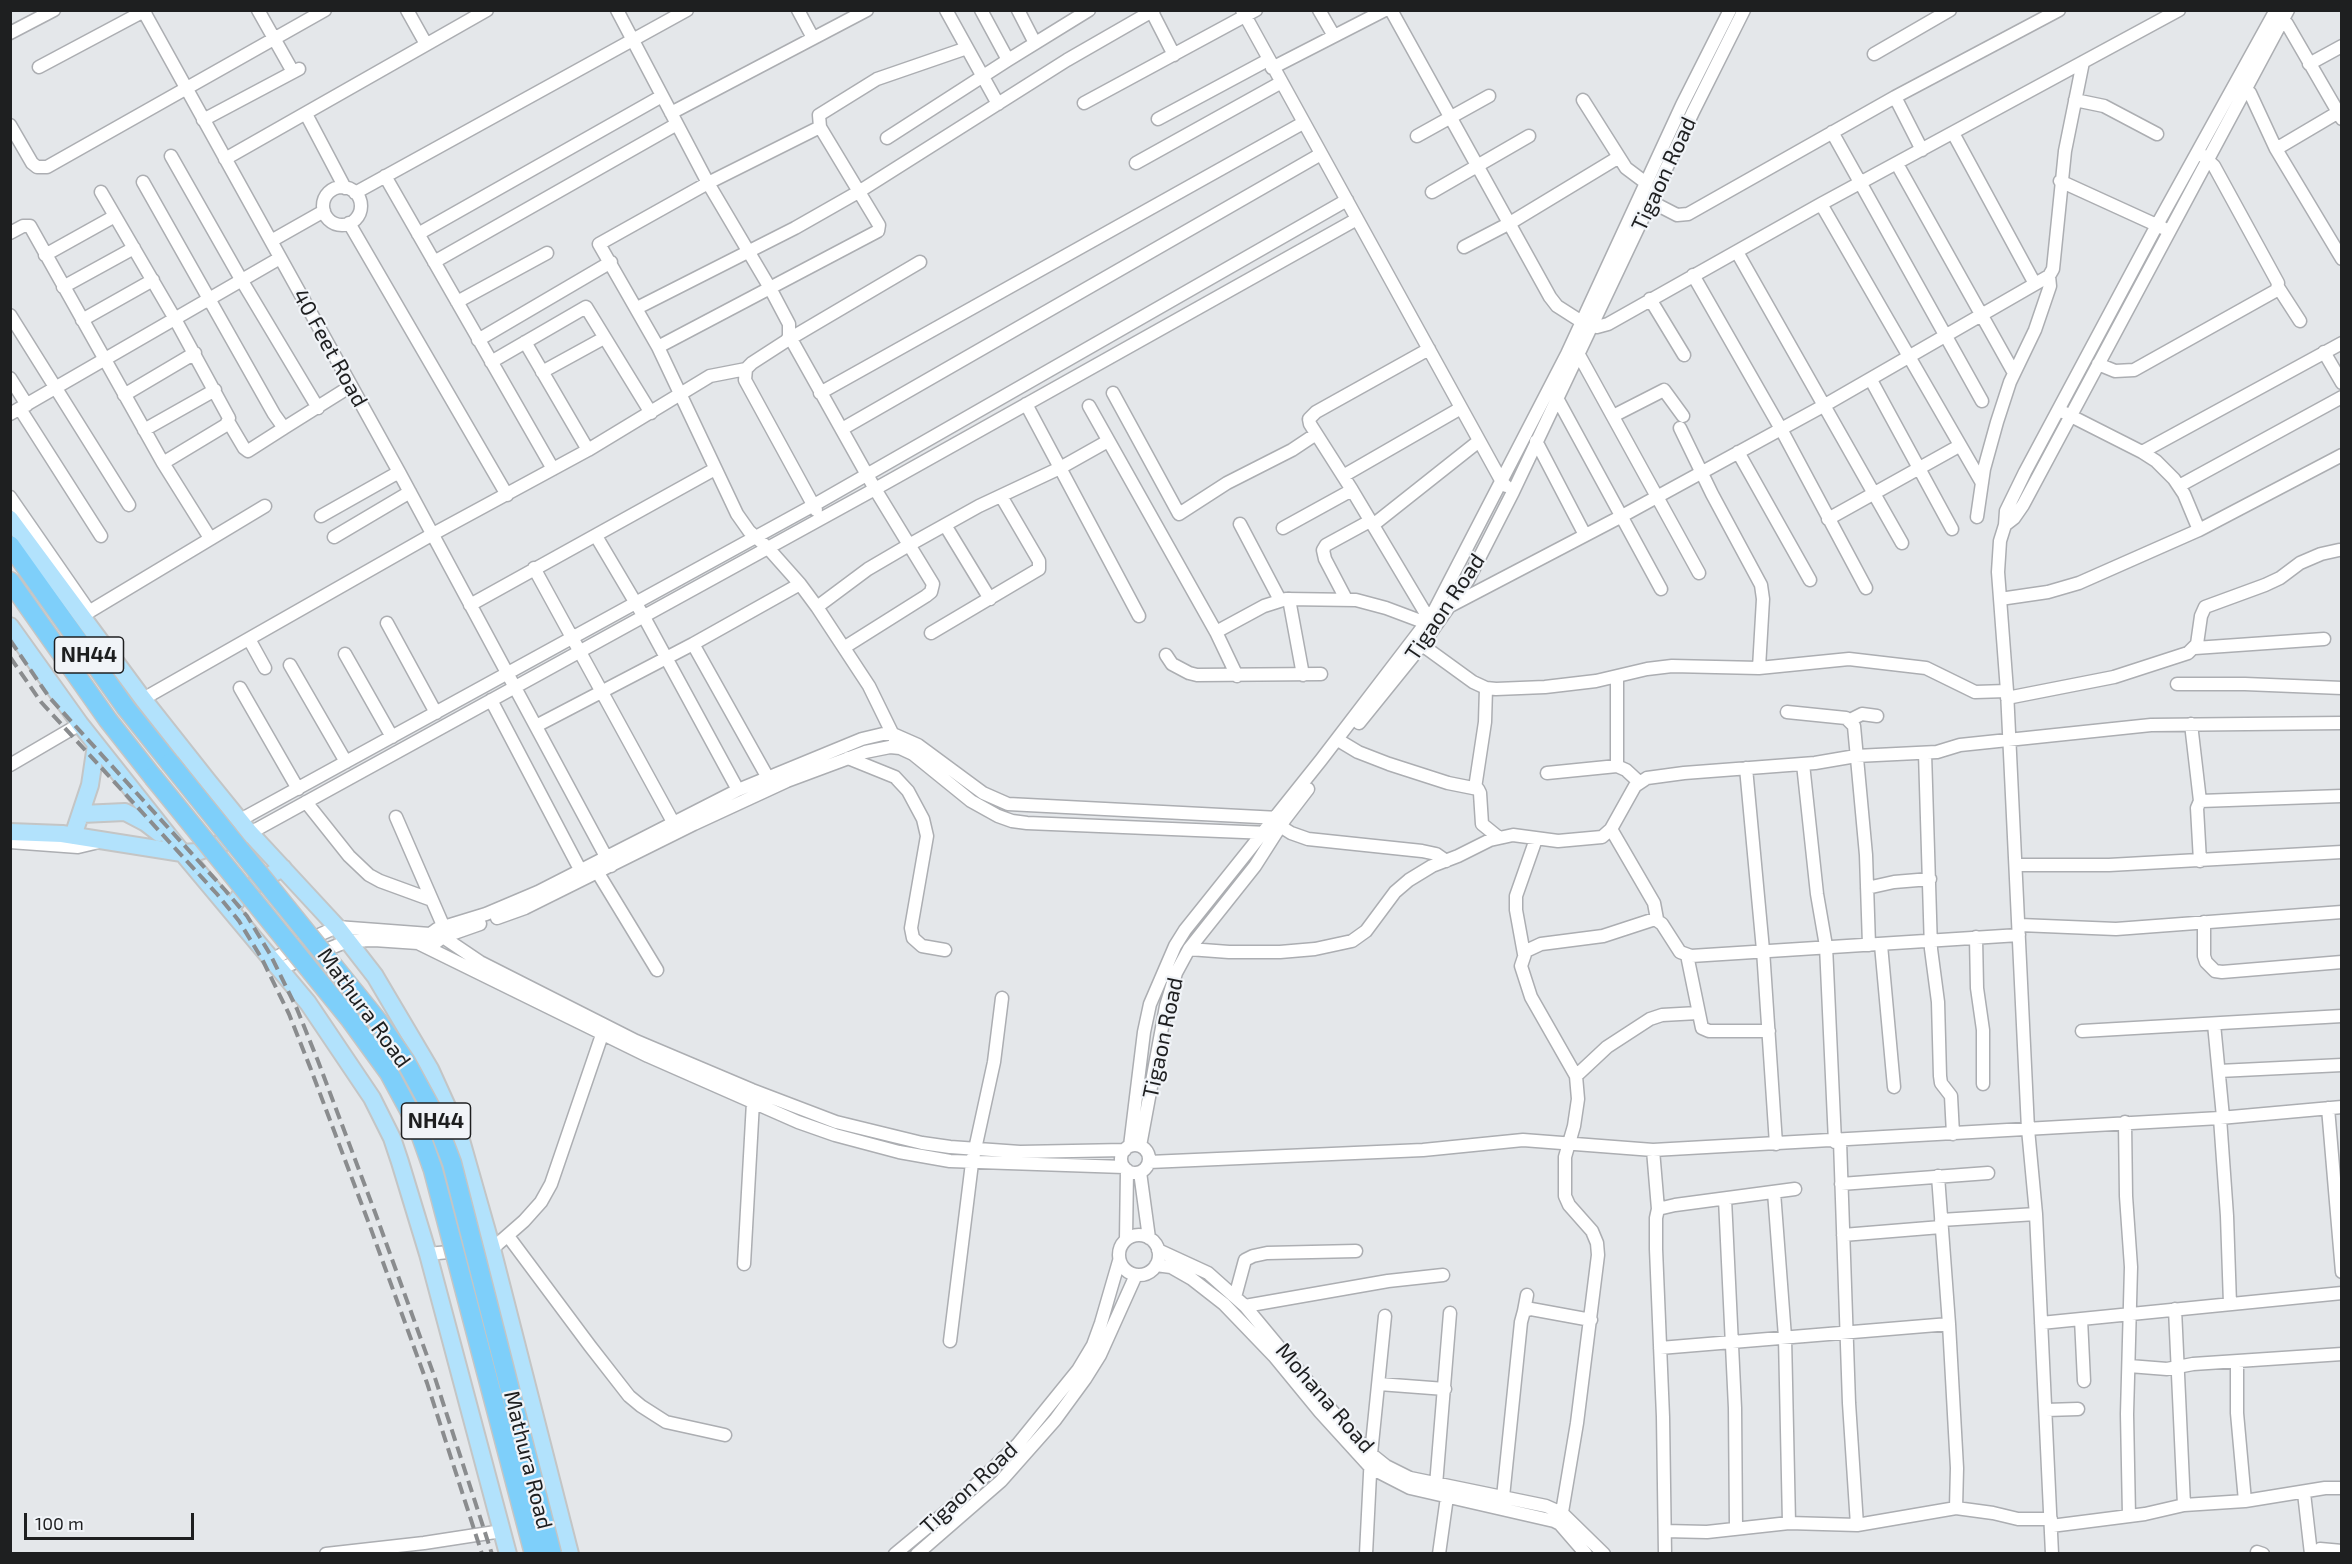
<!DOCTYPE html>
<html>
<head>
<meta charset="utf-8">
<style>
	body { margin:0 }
	#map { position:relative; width:2352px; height:1564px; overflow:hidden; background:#e4e7ea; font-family:"Exo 2",sans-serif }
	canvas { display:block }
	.frame { position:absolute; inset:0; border:12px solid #1e1f20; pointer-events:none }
	.scale { position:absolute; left:24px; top:1513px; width:170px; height:27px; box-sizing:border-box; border:3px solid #1e1f20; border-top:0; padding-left:8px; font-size:18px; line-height:21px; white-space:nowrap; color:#1e1f20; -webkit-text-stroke:4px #f1f4f8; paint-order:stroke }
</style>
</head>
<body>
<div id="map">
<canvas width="2352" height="1564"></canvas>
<div class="frame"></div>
<div class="scale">100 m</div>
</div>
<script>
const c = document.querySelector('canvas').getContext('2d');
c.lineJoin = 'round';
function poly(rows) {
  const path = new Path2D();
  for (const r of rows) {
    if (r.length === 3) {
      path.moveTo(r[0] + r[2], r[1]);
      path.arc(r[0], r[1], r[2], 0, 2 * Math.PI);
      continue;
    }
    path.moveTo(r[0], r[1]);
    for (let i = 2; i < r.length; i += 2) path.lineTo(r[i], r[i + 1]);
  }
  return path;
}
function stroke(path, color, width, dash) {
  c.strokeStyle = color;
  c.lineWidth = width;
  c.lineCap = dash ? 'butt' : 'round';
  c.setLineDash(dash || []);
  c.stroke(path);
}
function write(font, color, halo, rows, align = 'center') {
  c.font = font + ' "Exo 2",sans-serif';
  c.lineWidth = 4.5;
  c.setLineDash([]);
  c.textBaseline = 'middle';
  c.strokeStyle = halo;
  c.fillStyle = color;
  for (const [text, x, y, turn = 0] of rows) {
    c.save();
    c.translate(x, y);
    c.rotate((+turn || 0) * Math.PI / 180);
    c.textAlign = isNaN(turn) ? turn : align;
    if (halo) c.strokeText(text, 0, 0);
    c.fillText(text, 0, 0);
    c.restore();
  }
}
const minor = poly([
	[143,10,399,472,611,866],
	[258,10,293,72],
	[407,10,426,44],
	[617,10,708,183,770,288,789,324,789,337,786,341,752,363,746,369,745,380,816,510],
	[798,10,813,38],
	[946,10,998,104],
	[981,10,1008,60],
	[1018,10,1035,43],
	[1151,10,1174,55],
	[1242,10,1502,482,1506,486],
	[1319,10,1334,36],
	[1391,10,1550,297,1557,306,1582,322,1597,327,1608,324,1821,204,2179,10],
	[2277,17,2287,24,2342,119],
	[10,33,54,10],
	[1874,54,1950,10],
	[2309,64,2342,46],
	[39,67,146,10],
	[1272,68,1385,10],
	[2242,87,2250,93,2276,149,2342,259],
	[1895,97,1922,150],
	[1583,100,1626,168,1646,183],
	[2075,100,2104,106,2157,134],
	[1084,103,1256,10],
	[671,113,867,10],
	[306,114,345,188],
	[1158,119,1268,60],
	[203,120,299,69],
	[10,125,32,163,37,167,47,167,325,10],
	[820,127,708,183,599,244,658,347,737,514,749,531,768,548,800,584,817,607,869,686,895,739],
	[1832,132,1982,401],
	[1953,133,2035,284],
	[1417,136,1489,96],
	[887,138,1008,60,1089,10],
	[2276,149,2342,110],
	[171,156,242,281,318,408],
	[225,159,487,10],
	[1136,163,1280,83],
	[1897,164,2014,373],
	[385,176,553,469],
	[2060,181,2163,228],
	[143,182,274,414,284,428,351,386],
	[342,206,19],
	[101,192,175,319,229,418,226,425,163,463],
	[1432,192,1529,136],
	[355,193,687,10],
	[1646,199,1677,215,1688,214,1895,97,2059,10],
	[1821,204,1982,483],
	[349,223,507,495],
	[10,233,23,226,30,226,163,463,210,538],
	[418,234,662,96],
	[271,241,324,211],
	[1464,247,1510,223,1619,157],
	[1737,252,1902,543],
	[45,255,115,216],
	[434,262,677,124],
	[1693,275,1781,429,1866,588],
	[63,287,134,248],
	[2278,287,2300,321],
	[1650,299,1684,355],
	[457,302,547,253],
	[637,308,795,228,860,191,1067,60,1154,10],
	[10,315,129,505],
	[82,320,153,280],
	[791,339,875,489,933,584,931,592,926,596,845,647],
	[478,340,611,262],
	[786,341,920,262],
	[525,342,588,450],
	[658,347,878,231,879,225,820,127,819,115,877,79,967,48],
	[1429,349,1316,412,1309,419,1310,424,1352,490,1429,619],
	[2324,352,2342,383],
	[1579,355,1699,573],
	[491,362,586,307,651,413],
	[2098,364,2115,371,2134,370,2277,290,2278,283,2214,166,2202,155],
	[542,372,604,338],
	[10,378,27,405],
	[1871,380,1952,529],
	[820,393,1303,123],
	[1113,393,1179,514,1227,483,1292,450,1316,434],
	[124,395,195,353],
	[1557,398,1661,589],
	[1026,404,1139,616],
	[1089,406,1216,632,1237,676],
	[20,409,101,536],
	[2063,412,2142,452,2342,343],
	[10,414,280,258],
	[1613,416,1664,390,1683,416],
	[228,421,244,448,248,451,284,428],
	[1680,428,1712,494,1761,585,1763,599,1759,668],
	[842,429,1321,154],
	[144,430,215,390],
	[1536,441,1585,535],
	[1738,452,1810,580],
	[2142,452,2156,461,2174,479,2184,494,2199,530],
	[1343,476,1461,408],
	[2179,486,2342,397],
	[10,497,89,611],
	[321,516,399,472],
	[1977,517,1984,469,1997,422,2010,382,2035,330,2050,286,2049,276],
	[1828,519,1959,446],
	[1240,524,1280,600],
	[945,525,990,599],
	[1373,525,1479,441],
	[2005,525,2014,518,2023,505,2288,10],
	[1283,528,1352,490],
	[596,536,644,617,738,790],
	[334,537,410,492],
	[534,568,673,822],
	[1289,599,1303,675],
	[1346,599,1325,559,1323,550,1326,545,1370,521],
	[2000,599,2048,592,2079,583,2199,530,2342,455],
	[470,605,715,469],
	[1450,606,1622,516,1825,405,2049,276,2053,269,2065,151,2083,62],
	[817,607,868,569,909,545,979,506,1060,468,1108,441],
	[82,616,265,506],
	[387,623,436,713],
	[1216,632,1264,606,1286,599,1356,600,1386,608,1426,623],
	[931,633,1039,569,1039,561,1001,496],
	[249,639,265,668],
	[693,644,768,778],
	[1422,645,1473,682,1486,688,1496,689,1545,687,1596,681,1647,669,1672,666,1759,668,1849,659,1926,668,1975,692,2007,691],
	[2195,648,2324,639],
	[345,654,392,737],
	[1166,655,1172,664,1189,673,1197,675,1321,674],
	[290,665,346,762],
	[1617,677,1617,766],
	[2177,684,2245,684,2342,688],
	[240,688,298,789],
	[2007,698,2114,677,2188,653,2197,644,2201,616,2205,607,2265,585,2280,578,2300,563,2321,554,2339,550],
	[143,699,433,534,588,450,710,376,746,369],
	[491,700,584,877],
	[1787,712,1846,718,1854,726,1866,855,1869,945],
	[1850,720,1862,714,1877,716],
	[1359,723,1422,645,1468,580,1513,492,1693,112,1744,10],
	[2191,724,2200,801],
	[536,726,693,644,800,584],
	[1343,743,1358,752,1389,764,1448,783,1478,789,1480,793,1482,824,1498,837],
	[1925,753,1931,949,1938,1002,1940,1076,1941,1083,1951,1096,1953,1134],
	[848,758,895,777,908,791,923,819,927,836,911,928,913,938,922,946,945,950],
	[1803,764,1817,894,1826,946,1835,1142],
	[10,765,80,724],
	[1746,768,1763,950,1776,1144],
	[1547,773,1617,766,1626,770,1639,782],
	[1475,788,1485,722,1486,688],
	[306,802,349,856,369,875,380,881,432,900],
	[396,817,442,923],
	[240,820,814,505,1347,200],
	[1280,826,1291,833,1308,839,1422,851,1436,854,1446,861],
	[1611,829,1654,903,1657,919],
	[250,833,875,489,1357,219],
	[10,842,78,847,99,842],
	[2200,861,2197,808,2200,801,2342,796],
	[2017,865,2109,865,2342,852],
	[598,873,657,970],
	[1867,888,1894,882,1930,879],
	[497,918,525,908,694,824,787,781,865,752,890,747,900,748,913,754,971,801,998,816,1012,821,1027,823,1268,833],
	[2204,922,2204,956,2206,962,2215,971,2222,972,2342,962],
	[2020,925,2116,929,2342,912],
	[1976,937,1977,988,1983,1030,1983,1084],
	[418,943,437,929,486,914,538,892,738,790,862,739,883,734,893,734,918,745,983,793,1008,804,1279,818],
	[1881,945,1894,1087],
	[430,947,443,937,480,924],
	[1189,949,1229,952,1280,952,1315,949,1352,941,1366,931,1395,892,1409,880,1432,866,1458,856,1490,840,1513,835,1558,841,1602,837,1611,829,1635,786,1647,778,1684,773,1815,763,1856,756,1937,752,1960,745,2151,725,2342,723],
	[1524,954,1516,910,1516,896,1536,839],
	[1687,955,1702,1028,1709,1031,1769,1031],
	[272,960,303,942,337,927,430,934,443,937,480,962,636,1041,752,1090,836,1122,922,1143,950,1147,1020,1152,1125,1150],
	[279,969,348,941,374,940,418,943,648,1056,798,1122,835,1135,899,1152,950,1161,1124,1167],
	[2214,1024,2223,1117],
	[2082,1031,2342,1016],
	[2219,1071,2342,1065],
	[1576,1076,1607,1047,1650,1019,1662,1015,1698,1013],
	[2328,1108,2342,1272],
	[2220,1118,2227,1216,2230,1304],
	[2125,1122,2126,1196,2131,1267,2127,1414,2129,1516],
	[1840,1141,1849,1403,1857,1525],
	[1135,1159,14],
	[1130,1146,1144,1032,1150,1004,1175,946,1185,930,1321,760,1432,615,1567,354,1682,105,1730,10],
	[1140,1146,1166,1006,1176,973,1189,949,1255,866,1285,819,1308,789],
	[1653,1150,1658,1209,1675,1205,1795,1189],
	[1149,1162,1423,1150,1523,1140,1653,1150,2220,1118,2342,1107],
	[1140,1172,1149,1238],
	[1938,1176,1949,1324,1957,1468,1956,1508],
	[1841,1184,1988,1173],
	[1774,1192,1785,1337,1789,1523],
	[1725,1199,1735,1408,1736,1528],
	[1658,1209,1656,1218,1656,1249,1663,1417,1665,1554],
	[1941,1220,2036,1214],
	[1139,1255,20],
	[1843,1235,1941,1227],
	[508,1236,590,1346,629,1396,641,1406,666,1422,725,1435],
	[1126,1239,1127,1170],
	[486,1249,492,1249,524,1221,541,1202,551,1184,605,1026],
	[1158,1250,1208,1273,1245,1306,1348,1430,1371,1454,1386,1466,1410,1478,1546,1506,1562,1513,1604,1554],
	[428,1254,459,1251],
	[744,1264,753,1102],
	[1156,1265,1171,1267,1192,1279,1224,1304,1274,1356,1320,1412,1371,1468,1410,1488,1554,1521,1560,1524,1586,1554],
	[1235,1297,1245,1260,1253,1256,1267,1253,1356,1251],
	[1245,1306,1388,1281,1443,1275],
	[2175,1309,2184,1505],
	[1524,1311,1527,1295],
	[2081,1319,2084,1381],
	[2041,1323,2342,1293],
	[950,1341,972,1163,994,1062,1002,998],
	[1660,1348,1949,1324],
	[2237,1362,2237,1413,2245,1501],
	[2129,1366,2167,1369,2193,1364,2342,1354],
	[1379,1384,1445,1389],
	[2046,1410,2078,1409],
	[1436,1485,1450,1313],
	[2304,1493,2311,1554],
	[1503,1497,1521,1322,1524,1311,1531,1309,1591,1320],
	[1560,1524,1577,1423,1598,1255,1597,1243,1592,1231,1569,1205,1565,1196,1565,1157,1574,1126,1578,1099,1576,1076,1531,997,1521,966,1526,951,1541,944,1603,936,1655,919,1662,924,1680,952,1691,956,2019,935],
	[2051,1526,2145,1514,2184,1505,2245,1501,2325,1488,2342,1488],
	[1665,1531,1707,1532,1789,1523,1857,1525,1956,1508,1993,1513,2018,1519,2051,1519],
	[2257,1552,2263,1554],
	[326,1554,424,1543,502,1531],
	[895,1554,959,1501,1018,1444,1078,1370,1093,1345,1101,1323,1119,1261],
	[917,1554,1001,1481,1055,1420,1085,1379,1100,1355,1136,1275],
	[1366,1554,1371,1454,1385,1316],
	[1439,1554,1447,1497],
	[2052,1554,2036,1214,2028,1129,2007,691,1998,572,2000,541,2005,525,2006,511,2025,472,2157,225,2276,10],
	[2314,1554,2320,1549,2342,1551]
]);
const major = poly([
	[10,519,143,699,207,780,250,833,337,927,375,976,430,1069,459,1133,492,1249,570,1554],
	[10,626,80,724,175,844,308,1003,372,1098,392,1138,400,1162,428,1254,508,1554],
	[82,814,125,812,146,823,159,833],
	[10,832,62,834,182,853,197,852,242,836],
	[73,836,90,785,96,745],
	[230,910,240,896,261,880,283,868]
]);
const highway = poly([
	[10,545,126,708,170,763],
	[10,581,108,720,153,777]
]);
const rail = poly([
	[10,640,49,697,225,890,247,916,270,954,297,1009,318,1061,376,1215,435,1378,492,1554],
	[10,657,41,702,217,894,239,921,262,959,289,1014,310,1067,368,1221,427,1383,482,1554]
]);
const highwayBridge = poly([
	[170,763,378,1021,406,1062,431,1108,452,1163,552,1554],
	[153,777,349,1018,389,1073,417,1125,433,1170,534,1554]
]);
const shields = [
	[89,655,69],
	[436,1121,69]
];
const shieldNames = [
	["NH44",89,655],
	["NH44",436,1121]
];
const streetNames = [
	["Tigaon Road",1664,174,-65],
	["40 Feet Road",330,348,61],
	["Tigaon Road",1445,607,-56],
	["Mathura Road",364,1008,54],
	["Tigaon Road",1163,1038,-78],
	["Mohana Road",1325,1398,49],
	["Mathura Road",528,1460,76],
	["Tigaon Road",969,1488,-43]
];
stroke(minor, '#acaeb2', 15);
stroke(major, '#c4c5c5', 20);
stroke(highway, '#c4c5c5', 21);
stroke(minor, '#fff', 12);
stroke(major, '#b2e2fc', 16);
stroke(highway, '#7ecffa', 18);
stroke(rail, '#8a8c8e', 4, [12, 6]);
stroke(highwayBridge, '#c4c5c5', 21, []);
stroke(highwayBridge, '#7ecffa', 18);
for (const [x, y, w] of shields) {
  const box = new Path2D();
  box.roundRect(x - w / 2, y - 18, w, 36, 4.5);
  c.fillStyle = '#f1f4f8';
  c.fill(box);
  stroke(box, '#1e1f20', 1.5);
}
write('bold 21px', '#1e1f20', null, shieldNames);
write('22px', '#1e1f20', '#f1f4f8', streetNames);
</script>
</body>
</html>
